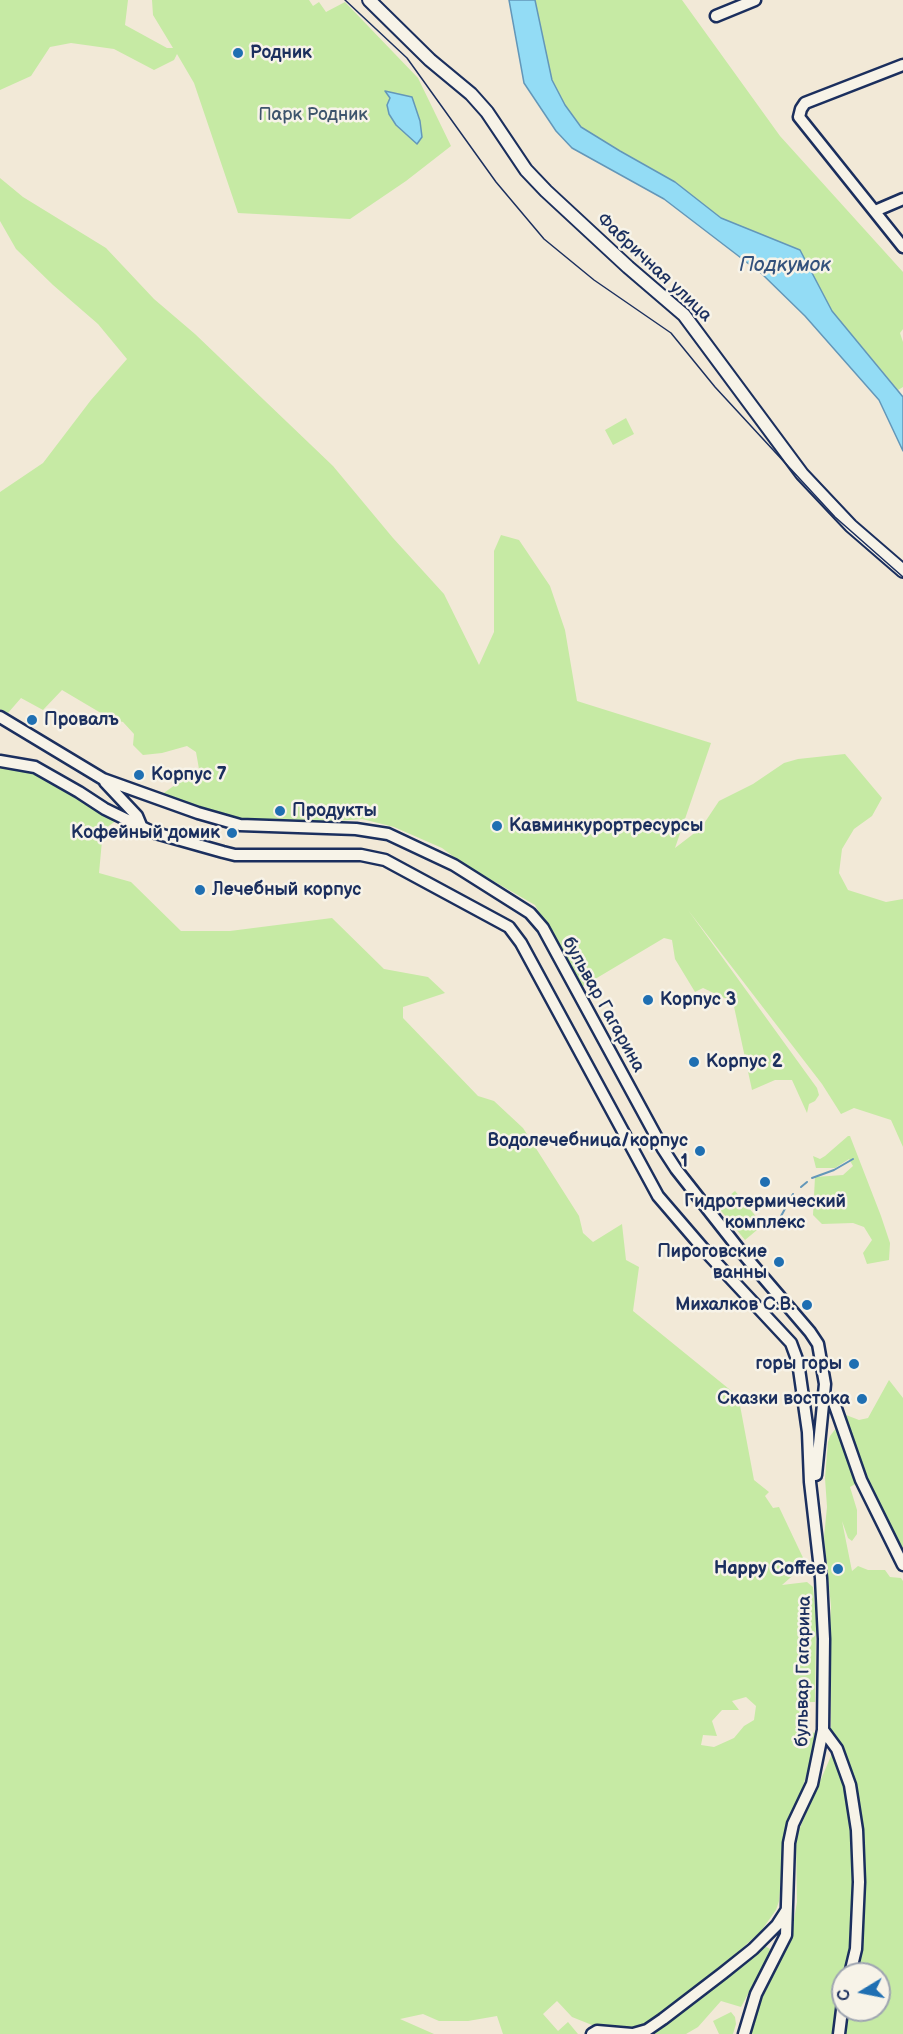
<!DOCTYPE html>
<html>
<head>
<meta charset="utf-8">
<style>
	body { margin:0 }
	#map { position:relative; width:903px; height:2034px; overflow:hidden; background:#f2e9d7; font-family:"Balsamiq Sans",sans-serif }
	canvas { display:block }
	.north { position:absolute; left:831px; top:1962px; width:60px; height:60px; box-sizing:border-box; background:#f7f3e8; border:2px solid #9fa5b1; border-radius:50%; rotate:260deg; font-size:16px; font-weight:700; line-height:24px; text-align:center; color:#1b2f5e }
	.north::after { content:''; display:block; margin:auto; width:21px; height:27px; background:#1f6fb2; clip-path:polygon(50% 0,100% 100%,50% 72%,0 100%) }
</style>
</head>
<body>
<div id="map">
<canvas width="903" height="2034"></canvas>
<div class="north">С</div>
</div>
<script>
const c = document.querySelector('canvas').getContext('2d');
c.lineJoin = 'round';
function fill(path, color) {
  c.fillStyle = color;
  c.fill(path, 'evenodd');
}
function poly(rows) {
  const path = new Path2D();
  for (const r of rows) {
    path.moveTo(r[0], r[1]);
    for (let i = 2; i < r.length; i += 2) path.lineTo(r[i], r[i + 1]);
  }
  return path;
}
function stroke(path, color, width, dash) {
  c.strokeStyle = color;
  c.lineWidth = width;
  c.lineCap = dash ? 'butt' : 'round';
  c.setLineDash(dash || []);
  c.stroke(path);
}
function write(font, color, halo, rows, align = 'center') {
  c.font = font + ' "Balsamiq Sans",sans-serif';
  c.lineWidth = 5;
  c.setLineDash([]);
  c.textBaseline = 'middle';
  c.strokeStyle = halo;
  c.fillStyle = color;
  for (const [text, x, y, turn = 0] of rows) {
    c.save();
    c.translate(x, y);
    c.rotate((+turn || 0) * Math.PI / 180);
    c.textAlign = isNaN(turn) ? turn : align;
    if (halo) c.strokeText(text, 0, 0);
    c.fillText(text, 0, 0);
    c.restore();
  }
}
const green = poly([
	[0,0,128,0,125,25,167,48,173,48,153,15,152,0,309,0,313,6,319,2,326,12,345,2,418,78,451,146,406,181,350,219,238,213,194,83,177,54,174,60,154,70,114,49,71,43,50,47,31,76,0,90],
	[535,0,682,0,780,136,903,272,903,329,900,333,903,342,903,387,898,390,832,311,800,250,721,218,675,182,620,151,581,127,565,105,552,80],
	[0,178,23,197,106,248,154,299,195,334,333,466,393,538,444,594,479,665,494,632,494,551,501,535,519,540,550,586,565,630,577,701,711,743,675,848,701,828,719,801,753,784,784,763,798,759,845,754,882,798,872,816,854,829,842,849,839,873,848,890,886,902,903,899,903,1147,891,1120,854,1108,841,1114,822,1084,688,910,817,1088,819,1095,815,1101,809,1104,807,1113,792,1080,775,1080,752,1090,733,1002,703,988,695,992,675,959,672,940,664,938,580,988,535,905,462,863,442,848,394,827,362,819,337,821,244,821,161,795,182,780,195,777,199,769,196,752,187,746,162,753,143,755,133,745,134,734,123,722,111,719,62,690,43,710,21,698,8,713,0,709,0,492,43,463,91,400,127,359,98,324,53,285,16,249,0,221],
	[626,418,634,434,613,445,605,430],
	[0,763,32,770,120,818,103,830,99,873,131,882,181,931,230,931,332,918,384,969,428,977,445,993,403,1007,403,1018,478,1096,494,1101,523,1128,579,1216,583,1233,593,1242,622,1224,626,1260,639,1267,633,1311,734,1393,739,1400,754,1480,769,1492,765,1496,773,1508,779,1507,806,1564,782,1585,807,1582,813,1587,816,1618,815,1702,804,1702,806,1732,817,1733,812,1758,802,1789,787,1821,779,1901,776,1910,761,1931,739,1951,646,2025,632,2030,597,2027,572,2017,557,2001,543,2014,558,2031,568,2022,578,2034,503,2034,497,2016,468,2021,439,2021,423,2014,400,2019,434,2034,0,2034],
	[746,1697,756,1706,754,1720,744,1726,734,1738,714,1747,701,1745,703,1735,717,1736,712,1721,722,1710,739,1710,732,1701],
	[848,1136,850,1136,881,1216,890,1243,889,1260,867,1264,863,1253,872,1240,864,1227,853,1223,822,1224,813,1215,815,1177,843,1175,853,1166,849,1159,835,1168,816,1168,813,1156,820,1159,825,1156],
	[735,1191,763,1225,745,1240,717,1206],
	[889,1380,903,1398,903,1557,864,1479,850,1487,857,1510,857,1534,852,1541,848,1538,842,1521,852,1571,858,1566,868,1570,885,1570,890,1577,901,1578,903,1581,903,2034,748,2034,770,1976,792,1931,797,1902,796,1837,831,1756,831,1668,828,1657,831,1606,824,1537,827,1507,825,1478,828,1442,830,1436,846,1415,859,1420,868,1418],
	[843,1974,879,1974,879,2010,843,2010],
	[763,1945,770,1949,768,1957,741,2007,721,2001,698,2027,686,2034,653,2034,710,1992],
	[731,2012,735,2017,736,2024,733,2034,719,2034,713,2021]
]);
const water = poly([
	[509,0,535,0,552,80,565,105,581,127,620,151,675,182,721,218,800,250,832,311,903,397,903,451,879,400,805,316,762,274,664,199,572,148,556,131,524,83,509,0],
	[385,91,412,97,420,121,422,137,417,144,396,125,389,114,387,105,390,98,385,91]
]);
const stream = poly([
	[812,1178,834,1170,853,1159],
	[801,1187,807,1182],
	[774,1229,793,1194]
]);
const minor = poly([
	[716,16,755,0],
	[903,65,805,103,801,109,799,117,903,247],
	[875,211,903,199],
	[0,717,103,779,198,813,240,825,356,829,388,834,454,865,530,913,543,928,663,1149,676,1169,739,1249,810,1332,818,1344,825,1384,816,1475],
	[0,761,35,767,79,792,105,809,152,832,223,852,235,855,361,855,385,860,509,927,521,943,658,1196,707,1253,791,1343,798,1362,808,1432,810,1482,821,1578,824,1639,823,1730,812,1784,793,1824,789,1843,786,1935,756,1994,744,2034],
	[105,782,137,816,142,828],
	[824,1398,833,1400,861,1480,903,1565],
	[823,1730,837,1749,850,1785,857,1830,859,1882,856,1949,850,1974],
	[592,2034,597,2031,632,2034],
	[633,2034,647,2030,663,2019,723,1973,753,1949,777,1925,786,1911],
	[839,2034,843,2002]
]);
const major = poly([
	[369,0,430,60,471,94,487,112,526,170,546,191,628,267,684,315,802,474,851,526,903,571]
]);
const tram = poly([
	[345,0,407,58,496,182,544,239,594,280,671,333,715,387,835,517,903,577]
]);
const markers = [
	[238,53,6,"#1f6fb2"],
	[32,720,6,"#1f6fb2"],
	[139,775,6,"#1f6fb2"],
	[280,811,6,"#1f6fb2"],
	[497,826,6,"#1f6fb2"],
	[232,833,6,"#1f6fb2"],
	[200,890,6,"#1f6fb2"],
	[648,1000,6,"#1f6fb2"],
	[694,1062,6,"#1f6fb2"],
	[700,1151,6,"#1f6fb2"],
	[765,1182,6,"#1f6fb2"],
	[779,1262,6,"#1f6fb2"],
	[807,1305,6,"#1f6fb2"],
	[854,1364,6,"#1f6fb2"],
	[862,1399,6,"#1f6fb2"],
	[838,1569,6,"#1f6fb2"]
];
const poiNames = [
	["Родник",250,53],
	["Провалъ",44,720],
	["Корпус 7",151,775],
	["Продукты",292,811],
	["Кавминкурортресурсы",509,826],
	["Кофейный домик",220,833,"right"],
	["Лечебный корпус",212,890],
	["Корпус 3",660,1000],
	["Корпус 2",706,1062],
	["Водолечебница/корпус",688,1141,"right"],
	["1",688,1162,"right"],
	["Гидротермический",765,1202,"center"],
	["комплекс",765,1223,"center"],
	["Пироговские",767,1252,"right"],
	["ванны",767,1273,"right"],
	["Михалков С.В.",795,1305,"right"],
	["горы горы",842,1364,"right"],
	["Сказки востока",850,1399,"right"],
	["Happy Coffee",826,1569,"right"]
];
const parkNames = [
	["Парк Родник",313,115]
];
const streetNames = [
	["Фабричная улица",654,268,43],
	["бульвар Гагарина",603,1005,61],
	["бульвар Гагарина",804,1671,-89]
];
const waterNames = [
	["Подкумок",785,266]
];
fill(green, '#c6eaa4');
fill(water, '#93dcf5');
stroke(water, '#6397b9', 1.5);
stroke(stream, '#6397b9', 2);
stroke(minor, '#1b2f5e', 15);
stroke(major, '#1b2f5e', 16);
stroke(minor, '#f7f3e8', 10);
stroke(major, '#f7f3e8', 12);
stroke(tram, '#1b2f5e', 1.5);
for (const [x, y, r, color] of markers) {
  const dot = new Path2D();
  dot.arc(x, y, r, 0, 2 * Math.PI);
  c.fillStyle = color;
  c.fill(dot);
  stroke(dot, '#f7f3e8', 2);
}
write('bold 18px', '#1b2f5e', '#f7f3e8', poiNames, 'left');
write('18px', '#3d546c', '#f7f3e8', parkNames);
write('18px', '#1b2f5e', '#f7f3e8', streetNames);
write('italic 20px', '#33527c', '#f7f3e8', waterNames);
</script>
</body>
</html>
